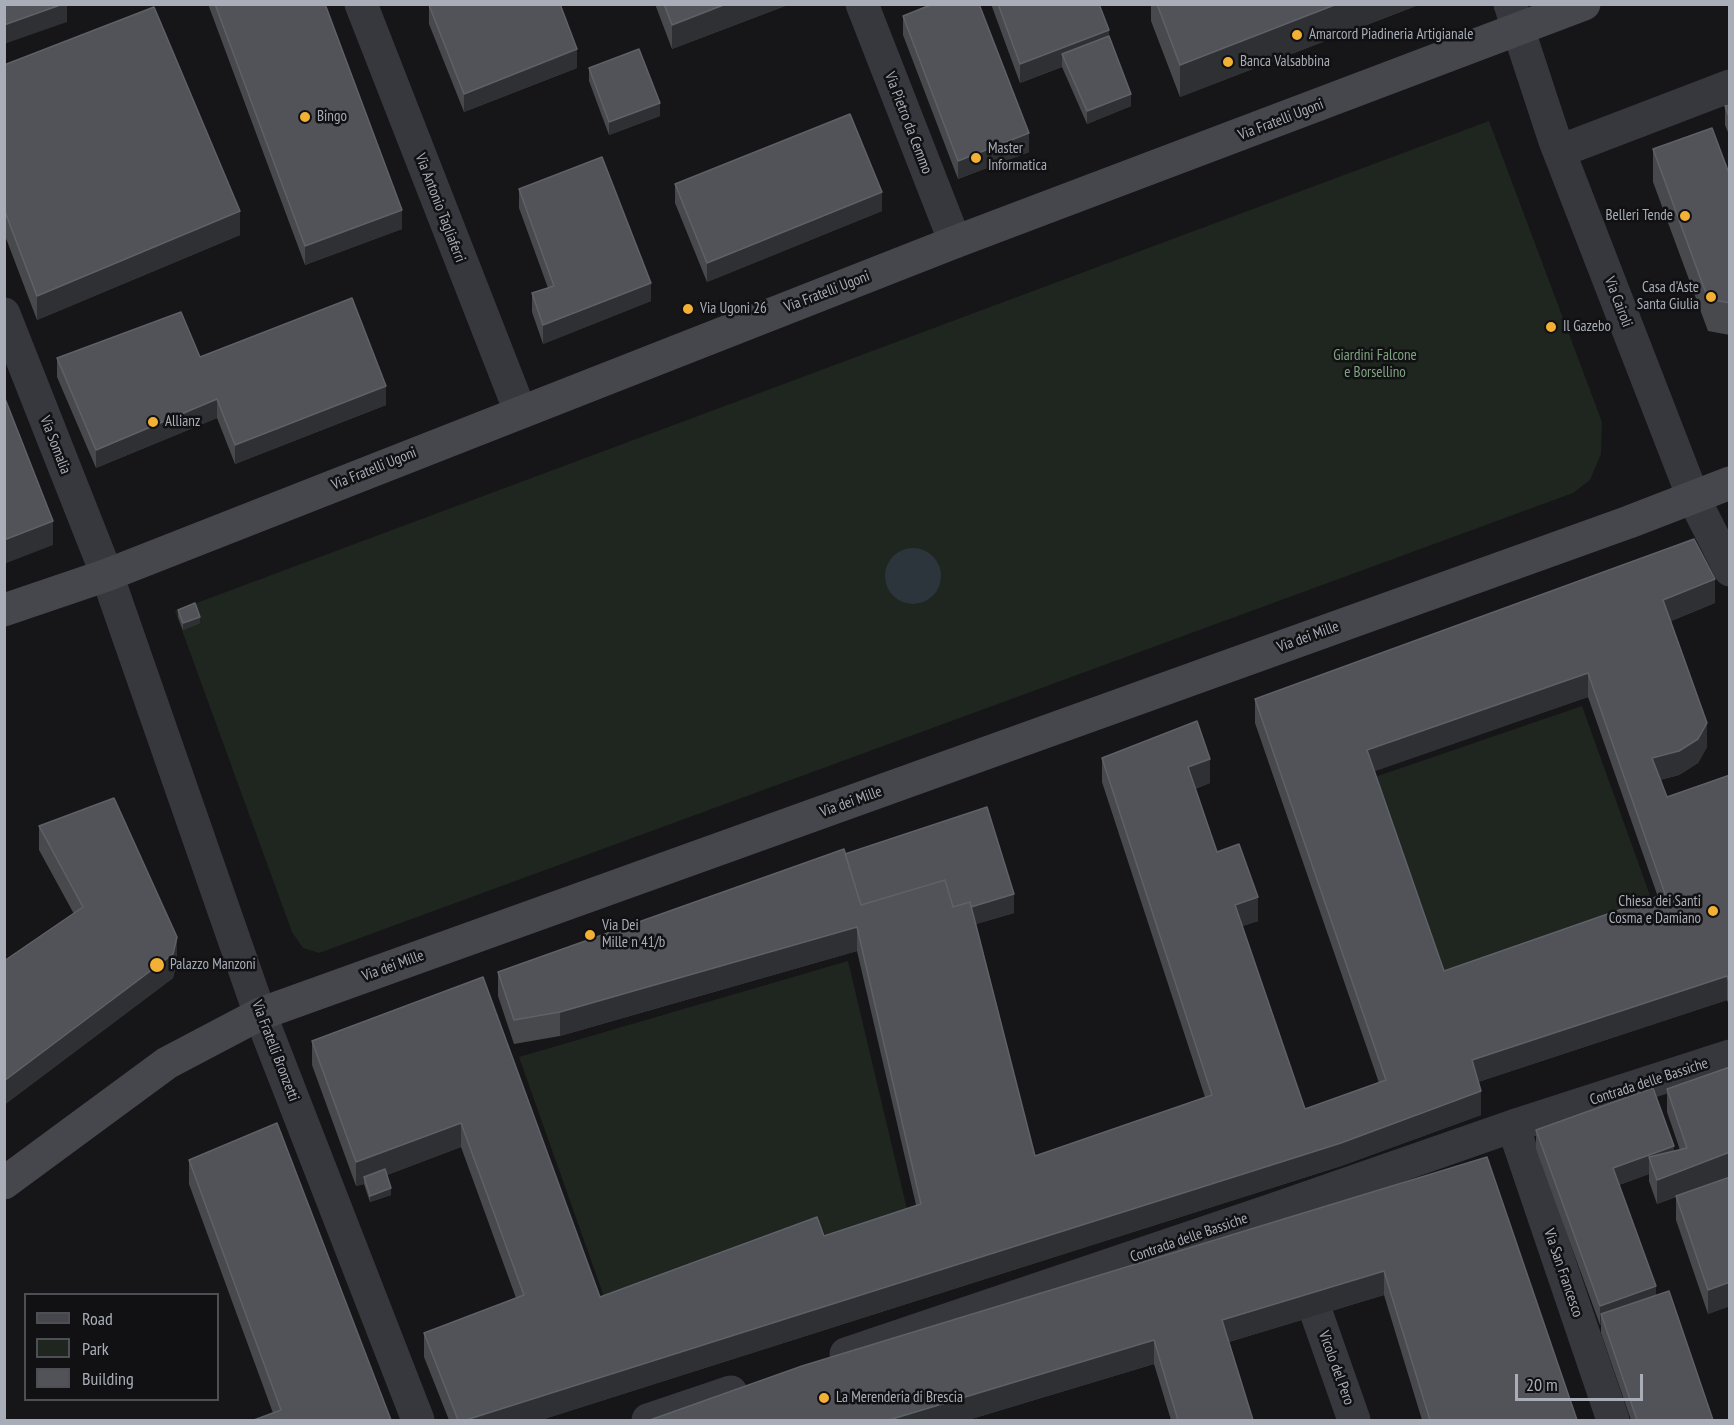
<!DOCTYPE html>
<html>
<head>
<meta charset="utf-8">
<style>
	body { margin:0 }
	#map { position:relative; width:1734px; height:1425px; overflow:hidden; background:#161618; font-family:"PT Sans Narrow",sans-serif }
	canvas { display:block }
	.frame { position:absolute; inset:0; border:6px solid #a8adb8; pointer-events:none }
	.legend { position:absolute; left:24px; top:1293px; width:195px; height:108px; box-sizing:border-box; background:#111113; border:2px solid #4d4f55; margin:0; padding:8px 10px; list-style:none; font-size:18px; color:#a8adb8 }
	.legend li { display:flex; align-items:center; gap:12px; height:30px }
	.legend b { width:30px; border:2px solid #4d4f55 }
	.scale { position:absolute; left:1515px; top:1374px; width:128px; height:27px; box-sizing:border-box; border:3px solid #a8adb8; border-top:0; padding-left:8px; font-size:18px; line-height:21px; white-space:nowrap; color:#a8adb8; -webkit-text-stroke:4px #111113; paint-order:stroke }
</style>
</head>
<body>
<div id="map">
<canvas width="1734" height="1425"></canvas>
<div class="frame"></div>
<ul class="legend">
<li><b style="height:8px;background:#45474d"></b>Road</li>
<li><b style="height:16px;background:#1e261f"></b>Park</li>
<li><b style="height:16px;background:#525359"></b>Building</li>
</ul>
<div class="scale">20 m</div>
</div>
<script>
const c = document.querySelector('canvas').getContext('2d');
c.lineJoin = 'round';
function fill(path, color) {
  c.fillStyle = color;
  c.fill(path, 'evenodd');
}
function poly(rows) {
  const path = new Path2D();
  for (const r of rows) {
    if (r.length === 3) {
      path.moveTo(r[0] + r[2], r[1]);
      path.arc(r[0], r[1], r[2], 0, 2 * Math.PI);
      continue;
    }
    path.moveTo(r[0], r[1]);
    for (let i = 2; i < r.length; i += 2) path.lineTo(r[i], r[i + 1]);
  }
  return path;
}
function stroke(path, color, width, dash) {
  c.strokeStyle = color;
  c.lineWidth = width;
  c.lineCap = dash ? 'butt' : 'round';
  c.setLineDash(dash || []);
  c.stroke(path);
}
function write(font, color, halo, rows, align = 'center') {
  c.font = font + ' "PT Sans Narrow",sans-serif';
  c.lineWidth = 5;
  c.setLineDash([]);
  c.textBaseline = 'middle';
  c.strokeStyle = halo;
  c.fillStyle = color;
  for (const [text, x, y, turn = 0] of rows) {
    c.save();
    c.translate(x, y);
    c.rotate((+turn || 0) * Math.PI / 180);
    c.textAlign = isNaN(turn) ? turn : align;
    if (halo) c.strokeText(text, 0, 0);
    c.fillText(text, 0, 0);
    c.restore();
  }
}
const green = poly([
	[1489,121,1602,422,1601,454,1590,480,1573,493,319,953,303,948,292,932,175,611],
	[1582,706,1657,915,1448,987,1375,777],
	[848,961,910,1222,830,1249,823,1230,608,1308,519,1057]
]);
const water = poly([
	[913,576,28]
]);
const minor = poly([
	[361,4,520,411],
	[862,4,955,242],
	[1510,4,1555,141,1693,497,1730,570],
	[1560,151,1730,86],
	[4,314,107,575,260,1014,418,1420],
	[1513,1126,1613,1420],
	[1317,1315,1354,1420],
	[846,1354,1278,1208,1513,1126,1730,1056],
	[648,1420,731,1392]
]);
const secondary = poly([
	[4,610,107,575,955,242,1584,4],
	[4,1183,167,1063,260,1014,1629,522,1730,483]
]);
const wall = poly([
	[208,4,325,4,402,229,305,265],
	[655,4,785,4,785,6,672,49],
	[991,4,1099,4,1131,106,1087,124,1062,67,1020,83],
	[1151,4,1421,4,1180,97,1151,21],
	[429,5,577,68,464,112,429,24],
	[903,16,1029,152,958,179,903,35],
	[4,65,240,235,37,320,4,233],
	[589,68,660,116,609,135,589,81],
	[1730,105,1730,137,1725,125,1725,106],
	[1653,149,1730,176,1730,335,1708,331,1653,182],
	[675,184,882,211,707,282,675,203],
	[519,189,651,301,543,344,532,312,532,293,548,288,519,208],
	[200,357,386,405,235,464,217,418,96,468,57,377,57,358],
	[1715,603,1671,621,1707,747,1698,763,1679,775,1660,780,1667,797,1730,775,1730,1008,1727,1000,1478,1082,1481,1115,1341,1166,541,1420,449,1420,424,1357,424,1333,516,1298,461,1147,387,1175,391,1195,370,1202,364,1184,356,1186,312,1065,312,1041,483,977,600,1297,824,1236,916,1205,857,951,560,1036,514,1044,498,996,498,972,845,854,1014,913,976,924,1035,1156,1205,1097,1102,782,1102,758,1210,783,1195,789,1217,852,1258,921,1242,926,1305,1109,1379,1083,1255,723,1255,699],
	[1588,697,1658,897,1444,971,1374,771],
	[178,610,200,623,183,630,178,617],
	[39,826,177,961,173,978,4,1105,4,961,74,914,39,850],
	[1730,1067,1700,1188,1730,1177,1730,1306,1708,1314,1676,1220,1676,1197,1657,1204,1649,1181,1649,1174,1619,1185,1656,1296,1713,1420,1631,1420,1601,1333,1601,1324,1600,1325,1536,1149,1536,1130,1674,1151,1680,1150,1667,1112,1667,1089],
	[1487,1157,1577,1420,1422,1420,1384,1295,1229,1342,1253,1420,1171,1420,1154,1364,968,1420,650,1420],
	[189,1160,391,1420,273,1413,189,1184]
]);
const shadedWall = poly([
	[63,4,67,4,67,22,4,44,4,25],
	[726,4,785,4,785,6,672,49,672,25],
	[1337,4,1421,4,1180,97,1180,65],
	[1109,30,1109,49,1062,54,1062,67,1020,83,1020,64],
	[577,49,577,68,464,112,464,94],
	[1131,94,1131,106,1087,124,1087,111],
	[660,103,660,116,609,135,609,122],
	[1029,133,1029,152,958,179,958,161],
	[882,192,882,211,707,282,707,263],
	[402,210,402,229,305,265,305,246],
	[240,211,240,235,37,320,37,296],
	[651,283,651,301,543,344,543,325],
	[386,386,386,405,235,464,235,445],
	[217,399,217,418,96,468,96,450],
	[53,521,53,545,4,564,4,540],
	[1715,579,1715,603,1663,624,1663,600],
	[200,617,200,623,183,630,183,623],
	[1588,673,1588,697,1367,774,1367,750],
	[1707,723,1707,747,1698,763,1679,775,1652,782,1652,758],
	[1210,759,1210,783,1188,791,1188,767],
	[1014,894,1014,913,953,931,953,912],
	[1258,897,1258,921,1235,929,1235,905],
	[857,927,857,951,560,1036,560,1012],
	[177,937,177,961,173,978,4,1105,4,1081],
	[1727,976,1727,1000,1472,1084,1472,1060],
	[1481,1091,1481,1115,1341,1166,541,1420,466,1420],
	[461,1123,461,1147,366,1183,364,1177,364,1184,356,1186,356,1162],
	[1674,1146,1674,1165,1649,1157,1649,1174,1613,1187,1613,1168],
	[1730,1152,1730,1176,1657,1204,1657,1180],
	[391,1188,391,1195,370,1202,370,1196],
	[1384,1271,1384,1295,1222,1344,1222,1320],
	[1730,1282,1730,1306,1708,1314,1708,1290],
	[1656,1286,1656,1304,1601,1314,1601,1324,1600,1325,1600,1306],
	[1154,1340,1154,1364,968,1420,889,1420]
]);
const building = poly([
	[4,4,63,4,4,25,4,4],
	[215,4,325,4,402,210,305,246,215,4],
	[430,4,560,4,577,49,464,94,429,5,430,4],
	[664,4,726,4,672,25,664,4],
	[933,4,979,4,1029,133,958,161,903,16,933,4],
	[998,4,1099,4,1109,30,1020,64,998,4],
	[1157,4,1337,4,1180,65,1157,4],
	[154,7,240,211,37,296,4,209,4,65,154,7],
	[1109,36,1131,94,1087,111,1062,54,1109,36],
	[639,49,660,103,609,122,589,68,639,49],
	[1730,105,1730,119,1725,106,1730,105],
	[850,114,882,192,707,263,675,184,850,114],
	[1712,128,1730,176,1730,303,1708,299,1653,149,1712,128],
	[602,157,651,283,543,325,532,293,554,286,519,189,602,157],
	[352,298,386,386,235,445,217,399,96,450,57,358,181,312,200,357,352,298],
	[4,396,53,521,4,540,4,396],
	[1694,539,1715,579,1663,600,1707,723,1698,739,1679,751,1652,758,1667,797,1730,775,1730,984,1727,976,1472,1060,1481,1091,1341,1143,466,1420,458,1420,424,1333,524,1295,461,1123,356,1162,312,1041,483,977,600,1297,817,1217,824,1236,921,1204,857,927,560,1012,514,1020,498,972,844,849,861,905,945,880,953,907,970,902,1035,1156,1212,1095,1102,758,1197,721,1210,759,1188,767,1217,852,1239,844,1258,897,1235,905,1305,1109,1386,1080,1255,699,1694,539],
	[1588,673,1665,894,1444,971,1367,750,1588,673],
	[195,603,200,617,183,623,178,610,195,603],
	[114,798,177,937,173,954,4,1081,4,961,83,907,39,826,114,798],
	[987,807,1014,894,971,907,970,902,953,907,945,880,861,905,845,854,987,807],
	[1730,1067,1730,1152,1657,1180,1649,1157,1687,1148,1667,1089,1730,1067],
	[1653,1088,1674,1146,1613,1168,1656,1286,1600,1306,1536,1130,1653,1088],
	[277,1123,391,1420,254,1420,281,1410,189,1160,277,1123],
	[1487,1157,1577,1420,1430,1420,1384,1271,1222,1320,1253,1420,1178,1420,1154,1340,889,1420,650,1420,802,1366,1487,1157],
	[385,1169,391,1188,370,1196,364,1177,385,1169],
	[1730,1177,1730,1282,1708,1290,1676,1196,1730,1177],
	[1669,1291,1713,1420,1637,1420,1601,1314,1669,1291]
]);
const markers = [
	[1297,35,6,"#f2b134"],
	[1228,62,6,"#f2b134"],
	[305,117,6,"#f2b134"],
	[976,158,6,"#f2b134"],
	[1685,216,6,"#f2b134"],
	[1711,297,6,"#f2b134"],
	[688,309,6,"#f2b134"],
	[1551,327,6,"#f2b134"],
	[153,422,6,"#f2b134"],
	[1713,911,6,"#f2b134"],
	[590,935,6,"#f2b134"],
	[157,965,8,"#f2b134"],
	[824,1398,6,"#f2b134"]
];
const poiNames = [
	["Amarcord Piadineria Artigianale",1309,35],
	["Banca Valsabbina",1240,62],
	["Bingo",317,117],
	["Master",988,149],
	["Informatica",988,166],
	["Belleri Tende",1673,216,"right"],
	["Casa d'Aste",1699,288,"right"],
	["Santa Giulia",1699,305,"right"],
	["Via Ugoni 26",700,309],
	["Il Gazebo",1563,327],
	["Allianz",165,422],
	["Chiesa dei Santi",1701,902,"right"],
	["Cosma e Damiano",1701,919,"right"],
	["Via Dei",602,926],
	["Mille n 41/b",602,943],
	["Palazzo Manzoni",170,965],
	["La Merenderia di Brescia",836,1398]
];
const streetNames = [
	["Via Fratelli Ugoni",1281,120,-21],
	["Via Pietro da Cemmo",908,123,69],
	["Via Antonio Tagliaferri",440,208,69],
	["Via Fratelli Ugoni",827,292,-21],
	["Via Cairoli",1618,302,69],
	["Via Somalia",55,445,69],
	["Via Fratelli Ugoni",374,469,-22],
	["Via dei Mille",1308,637,-20],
	["Via dei Mille",851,802,-20],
	["Via dei Mille",393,966,-20],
	["Via Fratelli Bronzetti",275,1051,69],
	["Contrada delle Bassiche",1649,1082,-18],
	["Contrada delle Bassiche",1189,1238,-19],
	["Via San Francesco",1563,1273,71],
	["Vicolo del Pero",1336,1368,70]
];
const parkNames = [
	["Giardini Falcone",1375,356],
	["e Borsellino",1375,373]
];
fill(green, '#1e261f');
fill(water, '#2c353c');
stroke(minor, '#37383d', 33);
stroke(secondary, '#45474d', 33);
fill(wall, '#47494d');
fill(shadedWall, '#2f3033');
fill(building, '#525359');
stroke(building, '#5f6168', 1.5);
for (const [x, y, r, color] of markers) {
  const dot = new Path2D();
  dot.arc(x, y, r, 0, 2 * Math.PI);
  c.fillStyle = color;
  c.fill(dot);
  stroke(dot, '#111113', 2);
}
write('15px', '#a8adb8', '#111113', poiNames, 'left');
write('15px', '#a8adb8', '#111113', streetNames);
write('15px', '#7fa381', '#111113', parkNames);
</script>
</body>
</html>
